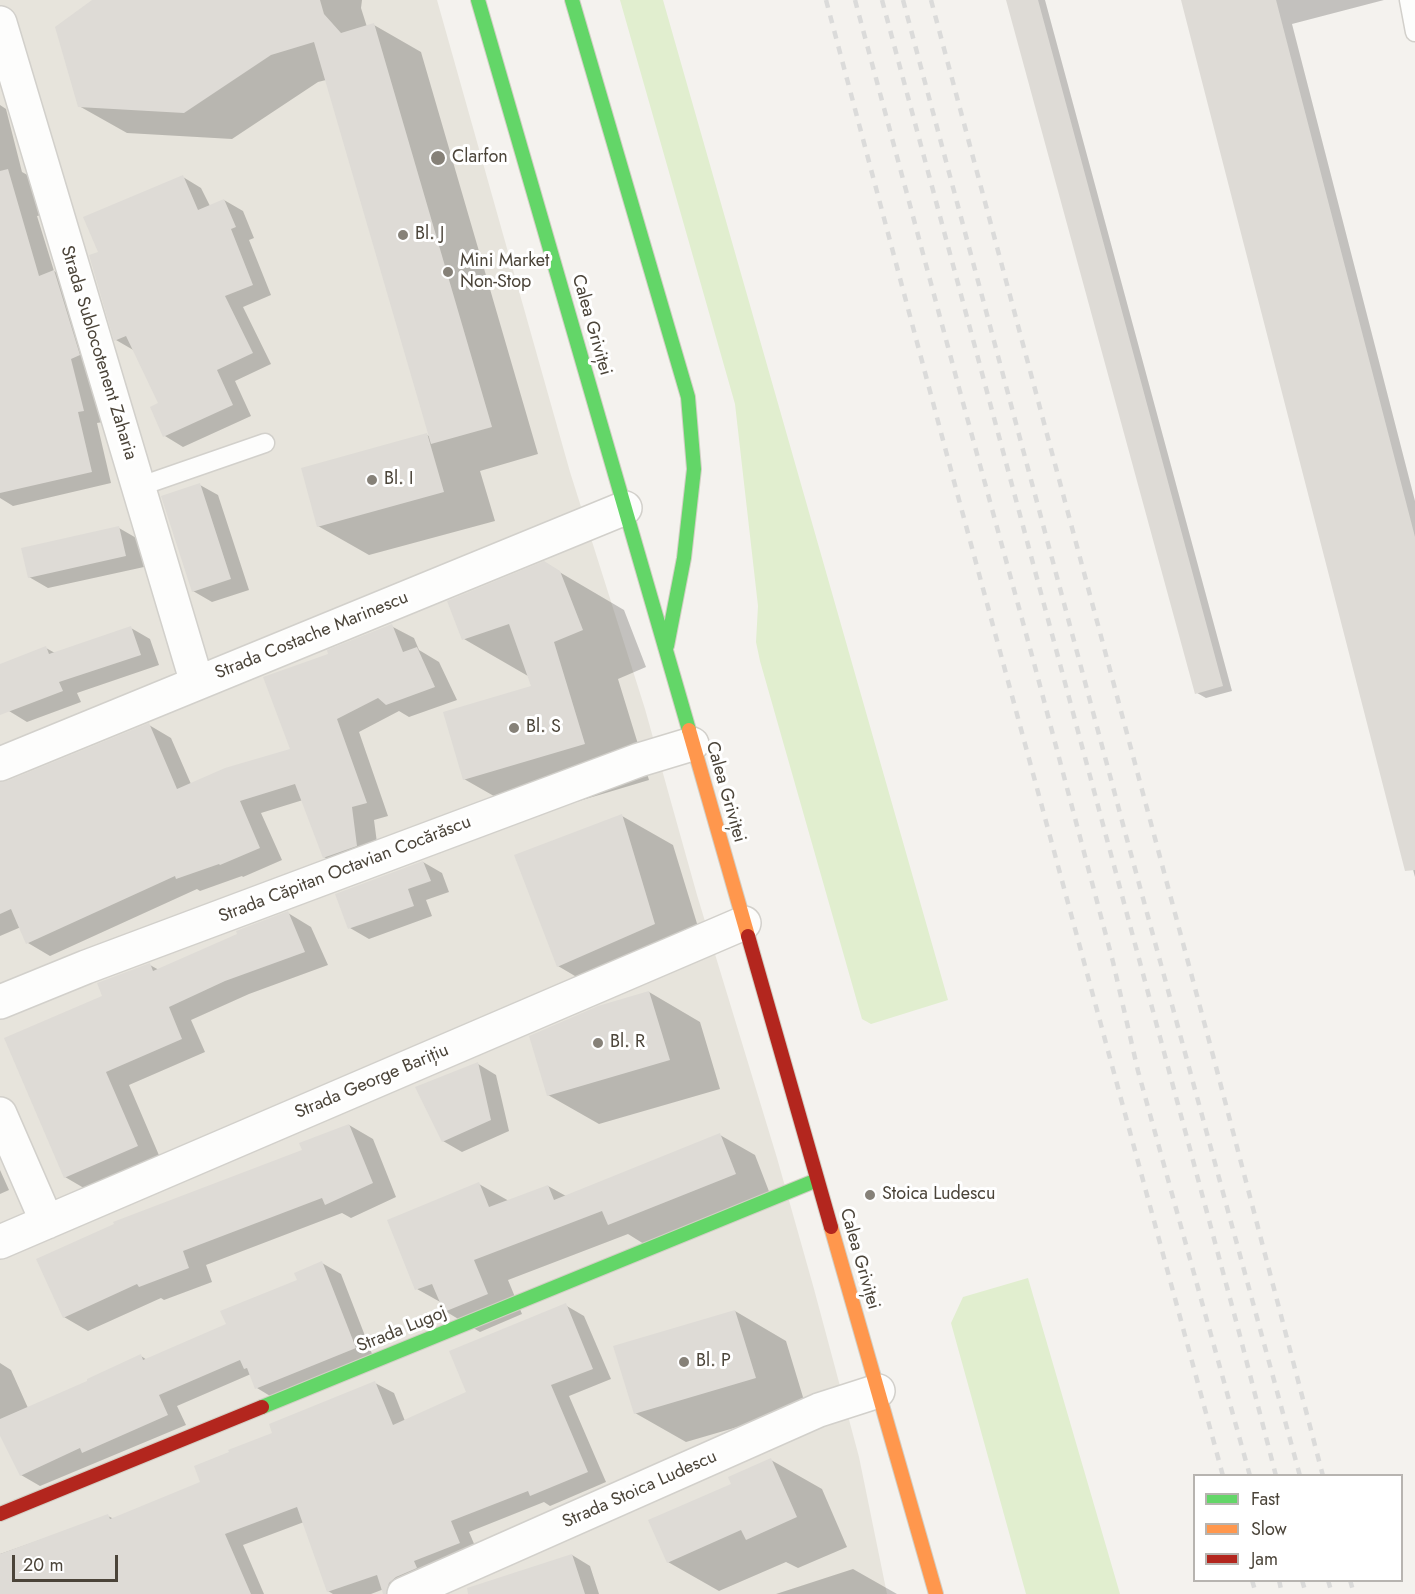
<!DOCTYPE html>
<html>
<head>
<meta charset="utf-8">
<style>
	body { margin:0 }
	#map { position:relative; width:1415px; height:1594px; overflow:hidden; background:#f4f2ee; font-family:Jost,sans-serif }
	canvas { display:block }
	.legend { position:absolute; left:1193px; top:1474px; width:210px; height:108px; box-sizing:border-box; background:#fff; border:2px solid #b7b4b0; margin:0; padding:8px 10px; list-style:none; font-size:18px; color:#4b4439 }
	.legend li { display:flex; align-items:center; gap:12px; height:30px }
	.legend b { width:30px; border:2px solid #b7b4b0 }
	.scale { position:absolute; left:12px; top:1555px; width:106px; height:27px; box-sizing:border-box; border:3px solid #4b4439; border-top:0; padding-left:8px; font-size:18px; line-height:21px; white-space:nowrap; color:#4b4439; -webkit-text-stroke:4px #fff; paint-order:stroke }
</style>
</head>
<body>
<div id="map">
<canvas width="1415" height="1594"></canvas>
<ul class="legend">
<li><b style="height:8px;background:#63d668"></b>Fast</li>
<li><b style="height:8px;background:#ff974d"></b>Slow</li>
<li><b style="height:8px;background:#b3261e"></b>Jam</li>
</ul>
<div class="scale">20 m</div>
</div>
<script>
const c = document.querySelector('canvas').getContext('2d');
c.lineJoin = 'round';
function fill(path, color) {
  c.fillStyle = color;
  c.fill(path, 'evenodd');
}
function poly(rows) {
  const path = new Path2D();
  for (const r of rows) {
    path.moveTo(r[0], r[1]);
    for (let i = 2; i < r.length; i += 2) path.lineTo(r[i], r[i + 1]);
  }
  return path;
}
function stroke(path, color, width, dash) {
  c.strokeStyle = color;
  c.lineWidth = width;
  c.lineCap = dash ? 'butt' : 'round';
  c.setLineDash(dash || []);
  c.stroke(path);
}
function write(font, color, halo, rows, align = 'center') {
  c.font = font + ' Jost,sans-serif';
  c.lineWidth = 6;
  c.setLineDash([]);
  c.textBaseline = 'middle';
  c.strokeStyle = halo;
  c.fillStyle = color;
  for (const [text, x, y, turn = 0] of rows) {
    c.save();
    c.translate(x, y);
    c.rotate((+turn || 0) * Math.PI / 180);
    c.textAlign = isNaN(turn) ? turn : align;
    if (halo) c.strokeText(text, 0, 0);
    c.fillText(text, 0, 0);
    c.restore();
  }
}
const residential = poly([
	[0,0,437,0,570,472,645,709,697,895,777,1158,814,1289,859,1457,887,1594,0,1594]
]);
const green = poly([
	[620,0,663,0,948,1000,871,1024,862,1019,760,661,756,642,758,606,735,404],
	[1028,1278,1120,1594,1026,1594,951,1323,963,1297]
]);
const shadow = poly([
	[94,0,362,0,361,8,367,27,374,25,421,52,538,454,480,471,495,521,369,555,318,526,427,435,431,437,326,80,318,82,232,139,127,133,79,106],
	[1008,0,1045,0,1232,691,1206,698,1197,693],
	[1182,0,1384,0,1292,24,1415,501,1415,877],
	[0,105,6,109,22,172,33,178,42,215,37,216,54,271,74,283,103,422,97,423,111,483,13,506,0,498],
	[183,177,201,188,210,206,224,200,243,211,254,238,249,240,271,295,243,307,271,364,235,381,251,416,183,447,165,436,160,404,135,351,116,340,100,253],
	[200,485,218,495,249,590,212,602,193,591],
	[119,528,138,539,144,567,48,588,29,577],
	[544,563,624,610,646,667,618,679,649,780,529,816,464,779,533,687,528,676,464,639],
	[391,626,414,638,419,650,439,662,457,700,409,717,399,711,359,732,388,816,374,820,379,858,346,870,324,857,303,800,261,813,282,860,243,877,242,876,200,891,197,889,50,956,28,943,21,927,0,936,0,784,7,783,149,725,171,738,191,784,291,750,330,655],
	[131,628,150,639,159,665,77,693,81,702,27,722,9,711,0,689,0,665,46,648,55,653],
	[622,816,673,845,706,953,609,996,558,966],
	[423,862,442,873,449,892,426,900,432,916,369,939,350,928],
	[288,913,311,927,328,965,249,994,191,1020,205,1052,129,1085,161,1160,89,1191,65,1177,104,996,150,965,159,970],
	[649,992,700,1022,720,1089,599,1124,548,1095],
	[478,1064,496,1075,509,1131,462,1152,443,1141],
	[349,1125,373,1139,396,1197,351,1218,342,1213,206,1265,212,1282,164,1300,161,1298,88,1331,64,1317,304,1151],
	[720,1135,755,1155,770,1194,644,1244,628,1234,508,1280,522,1314,480,1332,445,1311,442,1303,417,1289,479,1184,509,1201,548,1186,566,1196],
	[0,1170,9,1190,0,1194],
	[322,1263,341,1274,374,1359,275,1399,257,1388,251,1374,177,1406,186,1425,40,1486,21,1475,0,1433,0,1363,11,1370,28,1408,89,1381,141,1356,147,1360,228,1325,299,1281],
	[565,1305,584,1316,611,1379,569,1396,606,1482,550,1506,544,1502,469,1532,478,1553,371,1594,333,1594,328,1591,304,1522,243,1545,264,1594,0,1594,0,1554,108,1516,114,1519,202,1483,274,1434,375,1383,394,1393,405,1421,468,1393],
	[735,1311,786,1341,806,1407,686,1442,635,1413],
	[771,1460,822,1489,847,1547,798,1568,786,1562,719,1591,668,1562,733,1484],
	[572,1555,590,1566,599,1594,486,1594],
	[853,1569,897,1594,776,1594]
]);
const building = poly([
	[92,0,320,0,324,14,341,33,374,23,492,427,431,444,314,42,271,55,184,113,78,107,55,27],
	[1006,0,1038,0,1223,686,1195,694],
	[1181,0,1276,0,1415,537,1415,870,1405,871],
	[8,169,39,276,54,270,80,355,71,359,84,411,78,412,92,472,0,493,0,171],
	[183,175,198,210,224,199,236,227,231,229,253,285,225,296,253,353,217,370,233,405,163,437,150,407,158,403,126,336,114,341,89,255,98,252,83,217],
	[427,433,444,492,317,527,301,468],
	[200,483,231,579,192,592,161,496],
	[119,526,126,556,28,578,21,548],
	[544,561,560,571,583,630,554,642,585,744,463,780,443,712,531,686,509,624,462,640,447,601],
	[392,624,403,652,417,647,435,687,386,705,378,698,337,719,367,803,352,807,357,846,323,858,295,784,240,801,260,848,220,865,219,864,176,879,175,876,26,944,11,909,0,914,0,782,7,781,149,723,177,789,225,768,290,749,263,677,328,654,327,650],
	[131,626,141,655,59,682,63,691,0,715,0,664,46,646,49,654],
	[622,814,655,924,557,967,514,855],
	[423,861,431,881,408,889,414,906,348,929,335,894],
	[288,911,305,952,225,981,169,1007,182,1039,106,1072,138,1146,64,1178,4,1038,102,996,97,983,150,963,153,971,237,934,236,931],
	[649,991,670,1060,547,1096,529,1036,598,1006],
	[478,1062,491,1120,442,1142,415,1087],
	[349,1124,373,1183,325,1205,322,1198,183,1251,189,1268,139,1287,137,1284,63,1318,36,1259,114,1224,113,1222,302,1150,299,1143],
	[720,1133,736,1174,608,1225,602,1211,474,1260,488,1294,444,1312,432,1284,415,1290,387,1220,479,1182,489,1207,548,1185,554,1200],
	[322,1261,356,1348,255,1389,247,1368,244,1369,240,1360,159,1395,168,1415,82,1453,80,1448,20,1476,0,1436,0,1419,87,1381,87,1379,141,1354,143,1360,226,1324,220,1311,297,1280,294,1273],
	[566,1303,593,1369,551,1385,588,1472,530,1496,528,1491,451,1521,460,1543,414,1561,417,1568,396,1577,389,1583,386,1594,383,1594,377,1575,327,1592,297,1507,225,1534,251,1594,0,1594,0,1554,108,1514,110,1519,200,1482,194,1466,229,1452,228,1450,272,1433,269,1424,375,1381,393,1425,466,1392,449,1351],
	[735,1310,756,1378,634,1414,613,1346],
	[771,1458,797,1517,746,1540,741,1530,667,1563,648,1520,731,1484,728,1477],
	[572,1554,585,1594,468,1594,467,1588]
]);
const lane = poly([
	[1409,0,1415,32],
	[138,487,265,443]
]);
const street = poly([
	[0,23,197,683],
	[0,764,625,508],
	[0,1002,86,967,639,760,692,744],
	[0,1114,47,1222],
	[0,1242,744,923],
	[404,1594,819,1410,878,1391]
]);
const fast = poly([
	[478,0,689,730],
	[572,0,688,397,694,469,684,558,667,646],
	[262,1407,817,1180]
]);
const slow = poly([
	[689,730,748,936],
	[831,1227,936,1594]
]);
const jam = poly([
	[748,936,831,1227],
	[0,1514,262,1407]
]);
const rail = poly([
	[826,0,952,474,1223,1476],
	[855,0,959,388,1034,663,1113,962,1138,1071,1250,1476],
	[882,0,1239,1332,1276,1476],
	[903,0,1125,832,1300,1476],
	[931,0,1215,1063,1323,1476],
	[1252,1580,1256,1594],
	[1279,1580,1282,1594],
	[1302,1580,1306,1594],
	[1328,1580,1332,1594],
	[1350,1580,1354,1594]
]);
const markers = [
	[438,158,8,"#868178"],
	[403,235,6,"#868178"],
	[448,272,6,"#868178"],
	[372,480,6,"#868178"],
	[514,728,6,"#868178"],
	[598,1043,6,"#868178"],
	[870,1195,6,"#868178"],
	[684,1362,6,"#868178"]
];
const poiNames = [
	["Clarfon",452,158],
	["Bl. J",415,235],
	["Mini Market",460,262],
	["Non-Stop",460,283],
	["Bl. I",384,480],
	["Bl. S",526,728],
	["Bl. R",610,1043],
	["Stoica Ludescu",882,1195],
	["Bl. P",696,1362]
];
const streetNames = [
	["Calea Griviței",591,325,74],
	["Strada Sublocotenent Zaharia",98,353,73],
	["Strada Costache Marinescu",312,636,-22],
	["Calea Griviței",725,792,74],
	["Strada Căpitan Octavian Cocărăscu",345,870,-21],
	["Strada George Barițiu",372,1082,-23],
	["Calea Griviței",859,1259,74],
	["Strada Lugoj",402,1330,-22],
	["Strada Stoica Ludescu",640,1490,-24]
];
fill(residential, '#e7e4dc');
fill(green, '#e1eecf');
fill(shadow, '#0003');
fill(building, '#dedbd6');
stroke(lane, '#d2d0cb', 21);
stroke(street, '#d2d0cb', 36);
stroke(fast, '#d3cfc5', 16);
stroke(slow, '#d3cfc5', 16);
stroke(jam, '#d3cfc5', 16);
stroke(lane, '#fdfdfc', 18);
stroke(street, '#fdfdfc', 33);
stroke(fast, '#63d668', 14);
stroke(slow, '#ff974d', 14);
stroke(jam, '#b3261e', 14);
stroke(rail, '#dbdbda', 4.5, [8, 8]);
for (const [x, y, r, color] of markers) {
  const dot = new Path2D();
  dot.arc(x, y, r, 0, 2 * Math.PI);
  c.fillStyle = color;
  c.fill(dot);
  stroke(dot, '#fff', 2);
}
write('18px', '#4b4439', '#fff', poiNames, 'left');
write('18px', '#4b4439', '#fff', streetNames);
</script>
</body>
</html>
